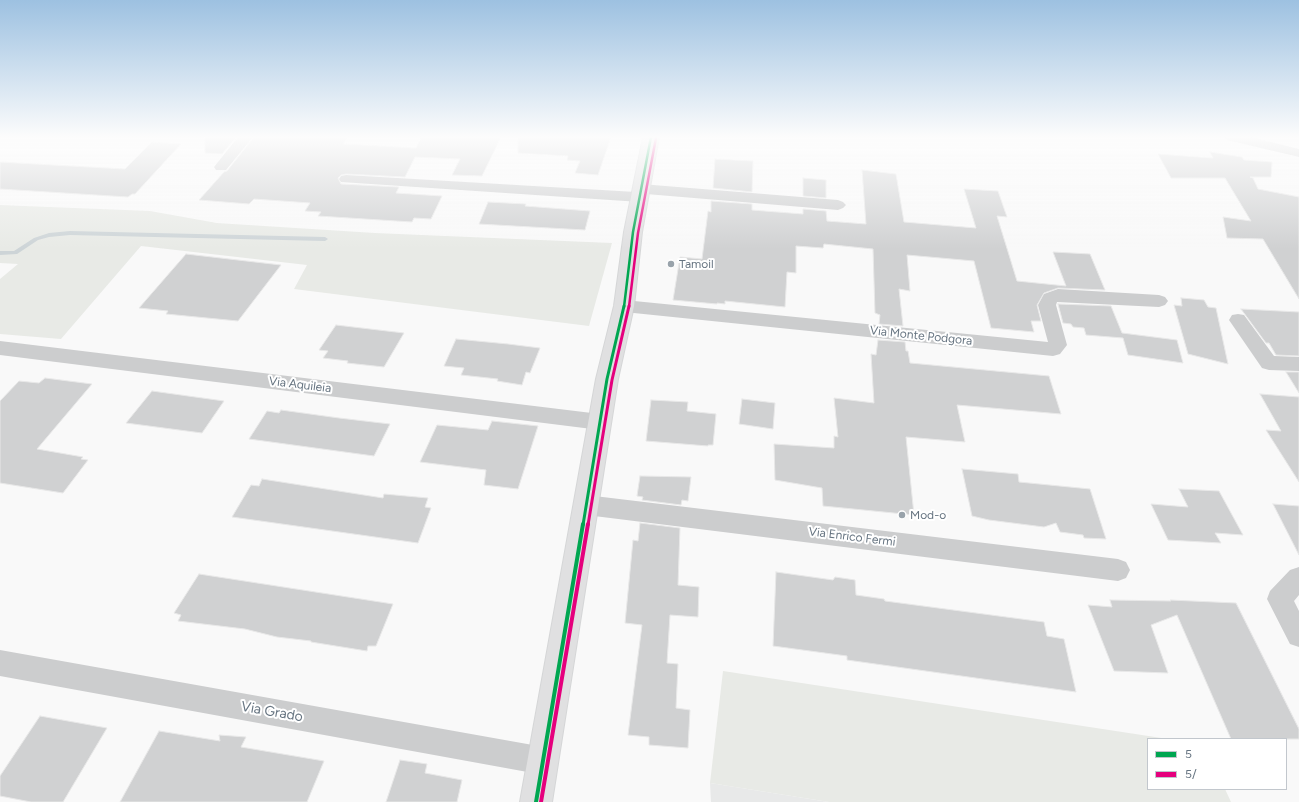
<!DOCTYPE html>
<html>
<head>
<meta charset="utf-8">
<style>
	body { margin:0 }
	#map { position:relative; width:1299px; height:802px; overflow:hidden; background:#f9f9f9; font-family:Figtree,sans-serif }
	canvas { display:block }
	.legend { position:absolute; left:1147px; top:738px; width:140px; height:52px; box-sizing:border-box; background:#fff; border:1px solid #c2c7cd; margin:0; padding:5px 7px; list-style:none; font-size:12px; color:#667481 }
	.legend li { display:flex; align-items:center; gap:8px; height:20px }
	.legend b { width:20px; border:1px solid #c2c7cd }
</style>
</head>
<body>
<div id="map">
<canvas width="1299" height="802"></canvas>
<ul class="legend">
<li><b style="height:5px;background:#00a651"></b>5</li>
<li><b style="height:5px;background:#e5007d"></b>5/</li>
</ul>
</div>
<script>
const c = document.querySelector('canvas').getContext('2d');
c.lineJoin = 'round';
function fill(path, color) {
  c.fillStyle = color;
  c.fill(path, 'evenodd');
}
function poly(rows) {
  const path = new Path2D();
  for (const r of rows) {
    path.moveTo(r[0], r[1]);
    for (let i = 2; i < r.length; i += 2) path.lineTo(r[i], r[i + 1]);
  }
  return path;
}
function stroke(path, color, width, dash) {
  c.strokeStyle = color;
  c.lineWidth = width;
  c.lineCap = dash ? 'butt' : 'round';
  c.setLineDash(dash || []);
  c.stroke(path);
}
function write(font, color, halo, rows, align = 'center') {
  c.font = font + ' Figtree,sans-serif';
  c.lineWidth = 4;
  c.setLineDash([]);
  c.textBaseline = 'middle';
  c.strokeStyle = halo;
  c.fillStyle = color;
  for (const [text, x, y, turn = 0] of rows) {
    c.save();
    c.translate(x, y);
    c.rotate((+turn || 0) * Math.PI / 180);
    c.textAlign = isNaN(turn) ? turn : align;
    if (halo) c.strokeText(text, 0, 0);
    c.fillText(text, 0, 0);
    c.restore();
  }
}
const built = poly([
	[710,783,829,802,711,802]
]);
const green = poly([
	[0,205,150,211,217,223,375,233,612,243,589,326,294,289,307,265,141,246,61,339,0,334,0,279,18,264,0,263],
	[723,671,1168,739,1148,739,1148,789,1225,789,1231,802,829,802,710,783]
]);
const stream = poly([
	[70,231,325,237,328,239,325,241,70,235,49,237,38,240,17,254,0,255,0,251,14,251,34,238,49,233,70,231]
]);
const building = poly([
	[205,137,236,137,222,154,205,153,205,137],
	[254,137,347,137,343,144,416,148,422,137,501,137,482,176,452,175,460,159,415,157,405,177,346,174,341,175,338,178,341,184,399,187,396,193,442,196,431,219,414,218,412,222,318,216,321,212,305,211,310,203,254,199,249,204,199,200,224,172,227,171,254,137],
	[518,137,611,137,598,175,575,173,580,161,567,160,568,156,518,153,518,137],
	[152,142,181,144,135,194,132,194,128,197,0,189,0,162,125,169,152,142],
	[1210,152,1242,157,1244,160,1272,162,1271,177,1250,177,1253,178,1258,189,1299,197,1299,299,1263,239,1227,238,1223,217,1251,221,1225,178,1171,178,1158,154,1213,158,1210,152],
	[715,159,753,161,752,192,713,188,715,159],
	[862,170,896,174,904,222,976,228,964,189,998,191,1007,217,997,216,1017,281,1066,286,1053,252,1090,254,1105,290,1058,288,1044,293,1037,305,1041,321,1031,321,1034,332,991,328,974,261,907,255,910,291,899,289,903,326,879,324,880,315,875,313,873,249,824,244,823,248,796,246,796,273,787,272,785,307,725,301,725,304,717,303,717,304,673,300,680,257,702,259,708,211,711,212,711,201,752,204,752,210,803,214,803,209,826,211,827,221,866,224,862,170],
	[803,178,826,180,826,198,803,196,803,178],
	[488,202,526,204,525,206,590,211,585,230,479,224,488,202],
	[186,254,281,265,238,321,166,314,168,311,139,308,186,254],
	[1181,298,1204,300,1208,307,1216,308,1228,364,1188,354,1174,305,1182,306,1181,298],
	[1058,304,1111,306,1122,333,1177,340,1183,363,1128,355,1123,338,1086,335,1084,328,1073,327,1071,324,1063,323,1058,304],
	[1241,309,1299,312,1299,356,1276,355,1269,343,1266,343,1241,309],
	[336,325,404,333,384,367,347,363,348,361,323,358,328,351,319,350,336,325],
	[456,339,508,344,540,348,530,373,526,372,522,385,497,381,498,379,461,375,464,368,444,366,456,339],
	[878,340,905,342,906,351,908,351,910,363,1049,376,1061,414,957,405,965,442,906,437,914,515,823,506,822,488,775,480,774,444,834,448,834,436,838,437,834,398,874,403,871,354,876,355,878,340],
	[1286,372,1299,372,1299,393,1286,372],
	[45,378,92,384,37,449,83,457,81,459,88,460,63,493,0,483,0,401,19,381,39,383,45,378],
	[152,391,224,401,202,433,126,423,152,391],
	[1260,394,1299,397,1299,482,1266,430,1281,431,1260,394],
	[742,399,775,403,773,429,739,424,742,399],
	[651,400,688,402,687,411,716,414,713,445,708,445,708,446,646,441,651,400],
	[281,410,339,418,390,424,374,456,249,439,267,411,279,413,281,410],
	[492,421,538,426,518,489,484,485,486,470,420,462,437,425,488,430,492,421],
	[962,469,1018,474,1019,482,1090,489,1106,539,1084,538,1083,535,1060,532,1056,523,1044,527,989,520,972,516,962,469],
	[640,476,691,477,688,501,682,500,681,505,642,500,643,497,637,496,640,476],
	[262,479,383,498,384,494,428,498,425,507,431,508,418,543,232,517,251,485,259,486,262,479],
	[1179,489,1219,491,1243,535,1215,533,1221,543,1168,540,1151,504,1188,507,1179,489],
	[1273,504,1299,506,1299,555,1273,504],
	[640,523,680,528,678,585,699,587,698,617,670,615,667,663,678,664,676,708,690,710,688,748,649,745,649,737,628,735,642,625,625,623,633,540,638,541,640,523],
	[776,572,833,580,835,577,855,580,856,595,884,599,885,601,1044,622,1047,636,1064,639,1076,692,847,660,847,656,773,646,776,572],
	[199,574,393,604,376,646,368,646,367,651,311,642,311,641,277,637,245,629,178,621,181,615,174,613,199,574],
	[1110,600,1171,601,1170,600,1236,603,1299,729,1299,739,1231,739,1177,615,1151,625,1168,673,1114,671,1088,605,1112,607,1110,600],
	[40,716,107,728,63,802,31,802,0,796,0,776,40,716],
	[159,731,220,741,219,735,246,737,241,747,324,761,307,802,120,802,159,731],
	[400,760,427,764,425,773,462,780,457,802,386,802,400,760]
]);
const street = poly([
	[238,137,253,137,226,170,216,170,214,167,238,137],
	[1225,137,1250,137,1299,149,1299,157,1227,140,1225,137],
	[346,175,636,192,633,189,636,186,641,184,838,200,843,202,846,205,843,208,838,210,646,194,648,197,645,200,640,202,341,182,339,179,341,176,346,175],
	[1058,289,1159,295,1165,297,1168,301,1165,305,1159,307,1057,302,1056,305,1067,345,1060,354,1053,356,624,312,618,310,615,306,618,302,624,300,1048,342,1038,305,1044,294,1058,289],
	[1238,314,1244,315,1274,356,1299,357,1299,371,1269,370,1262,368,1229,320,1232,315,1238,314],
	[0,341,600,414,607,416,610,422,607,428,600,430,0,355,0,341],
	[586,495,1118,559,1126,562,1130,570,1126,578,1118,581,586,515,578,512,575,505,578,498,586,495],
	[1299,567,1299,595,1294,601,1299,611,1299,647,1290,644,1267,599,1270,591,1290,570,1299,567],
	[0,650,544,747,554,751,558,761,554,771,544,775,0,676,0,650]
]);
const secondary = poly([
	[643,137,659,137,642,232,634,306,618,379,552,802,520,802,596,379,614,306,624,232,643,137]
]);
const bus1Far2 = poly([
	[624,307,633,232,651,137]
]);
const bus1Far1 = poly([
	[583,525,607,379,624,306]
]);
const bus1 = poly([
	[536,802,583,524]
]);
const bus2Far2 = poly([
	[629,307,638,233,656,138]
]);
const bus2Far1 = poly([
	[588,525,612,380,629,306]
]);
const bus2 = poly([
	[541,802,588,524]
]);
const markers = [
	[671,264,4,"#99a3ab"],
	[902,515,4,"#99a3ab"]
];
const poiNames = [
	["Tamoil",679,264],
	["Mod-o",910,515]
];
const streetNames = [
	["Via Monte Podgora",921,336,6],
	["Via Aquileia",300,385,7],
	["Via Enrico Fermi",852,537,7]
];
const nearStreetnames = [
	["Via Grado",272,712,10]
];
fill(built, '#e8e9e9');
fill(green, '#e8eae6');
fill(stream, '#cdd4d7');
fill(building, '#d0d1d2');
stroke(building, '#e8e8e8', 1);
stroke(secondary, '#d5d6d7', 2);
fill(street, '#cccdce');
fill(secondary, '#e0e0e1');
stroke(bus1Far2, '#00a651', 2.5);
stroke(bus1Far1, '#00a651', 3);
stroke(bus1, '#00a651', 4);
stroke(bus2Far2, '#e5007d', 2.5);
stroke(bus2Far1, '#e5007d', 3);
stroke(bus2, '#e5007d', 4);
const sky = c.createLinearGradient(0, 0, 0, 249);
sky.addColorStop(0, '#9dc1e1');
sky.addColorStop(0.55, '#fcfcfc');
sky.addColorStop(1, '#fcfcfc00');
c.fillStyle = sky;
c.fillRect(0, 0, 1299, 249);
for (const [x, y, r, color] of markers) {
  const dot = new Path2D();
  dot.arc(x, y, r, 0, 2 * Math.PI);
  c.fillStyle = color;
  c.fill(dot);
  stroke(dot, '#fff', 1.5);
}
write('12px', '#667481', '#fff', poiNames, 'left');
write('12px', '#667481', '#fff', streetNames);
write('14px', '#667481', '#fff', nearStreetnames);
</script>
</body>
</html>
